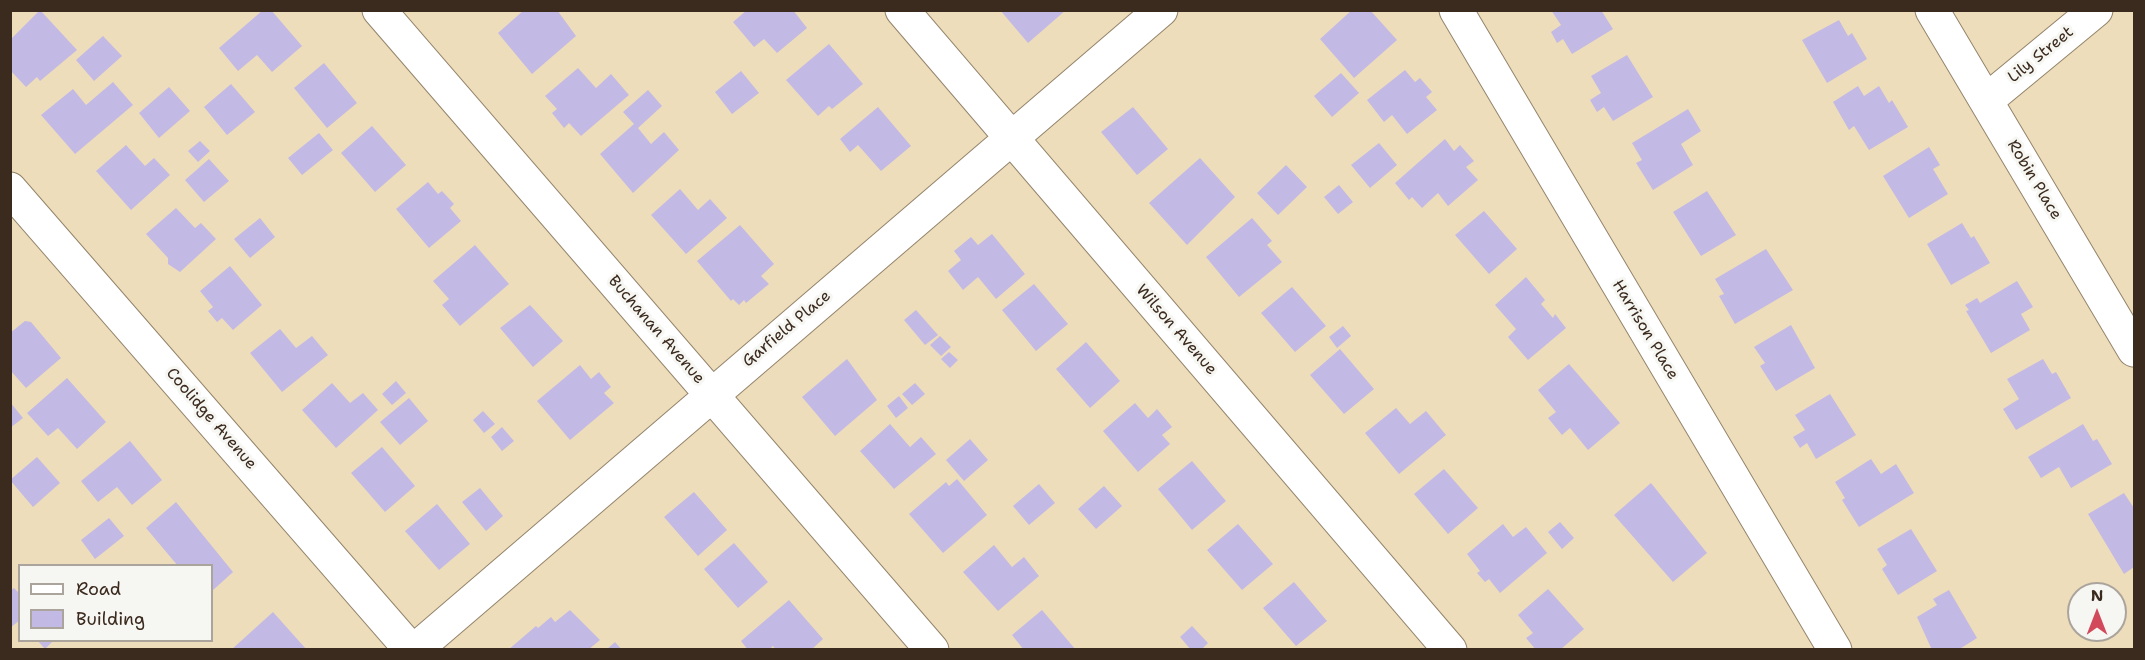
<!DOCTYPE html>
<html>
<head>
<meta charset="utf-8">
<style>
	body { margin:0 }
	#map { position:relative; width:2145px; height:660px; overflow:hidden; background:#eeddba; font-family:"Shantell Sans",sans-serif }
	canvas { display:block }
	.frame { position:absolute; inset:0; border:12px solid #3b2a1e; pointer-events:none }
	.legend { position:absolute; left:18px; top:564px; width:195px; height:78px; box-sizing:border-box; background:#f6f6f2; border:2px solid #aba49d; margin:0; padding:8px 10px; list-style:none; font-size:18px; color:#3b2a1e }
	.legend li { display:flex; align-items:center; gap:12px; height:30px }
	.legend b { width:30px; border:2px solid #aba49d }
	.north { position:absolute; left:2067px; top:582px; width:60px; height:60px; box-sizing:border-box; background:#f6f6f2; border:2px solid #aba49d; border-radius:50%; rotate:0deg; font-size:16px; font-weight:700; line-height:24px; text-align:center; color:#3b2a1e }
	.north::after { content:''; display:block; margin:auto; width:21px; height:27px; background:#d1495b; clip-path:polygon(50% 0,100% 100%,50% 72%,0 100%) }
</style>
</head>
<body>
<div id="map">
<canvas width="2145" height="660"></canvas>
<div class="frame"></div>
<ul class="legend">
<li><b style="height:8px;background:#fff"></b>Road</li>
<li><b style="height:16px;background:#c3b9e5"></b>Building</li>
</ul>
<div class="north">N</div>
</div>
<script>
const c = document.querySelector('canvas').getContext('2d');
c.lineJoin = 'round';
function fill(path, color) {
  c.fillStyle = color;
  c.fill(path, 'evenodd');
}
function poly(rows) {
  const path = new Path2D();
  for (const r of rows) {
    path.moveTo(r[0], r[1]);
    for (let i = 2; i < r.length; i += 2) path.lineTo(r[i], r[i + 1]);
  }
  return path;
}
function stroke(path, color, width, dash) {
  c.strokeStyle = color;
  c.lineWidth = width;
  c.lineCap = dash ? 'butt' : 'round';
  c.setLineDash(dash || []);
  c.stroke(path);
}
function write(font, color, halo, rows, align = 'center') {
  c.font = font + ' "Shantell Sans",sans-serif';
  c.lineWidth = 6;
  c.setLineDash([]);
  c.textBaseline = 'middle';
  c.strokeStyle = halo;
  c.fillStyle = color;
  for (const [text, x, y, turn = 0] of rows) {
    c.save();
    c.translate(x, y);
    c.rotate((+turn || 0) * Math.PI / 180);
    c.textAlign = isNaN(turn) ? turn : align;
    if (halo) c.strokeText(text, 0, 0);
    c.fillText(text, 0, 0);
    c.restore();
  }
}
const building = poly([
	[40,10,77,50,40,81,37,77,26,87,10,70,10,40],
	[263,10,271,10,302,46,272,72,257,55,238,71,219,48],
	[524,10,557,10,576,36,532,74,498,33],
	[747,10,793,10,807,28,777,53,764,39,754,47,733,22],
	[1000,10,1066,10,1028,43],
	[1352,10,1370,10,1397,40,1354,78,1320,39],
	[1551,10,1601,10,1613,29,1572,54,1563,39,1557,43,1551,32,1561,25],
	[1839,20,1848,36,1852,33,1867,59,1827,83,1802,40],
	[103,36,122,56,94,81,76,60],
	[829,44,863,84,832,109,829,106,818,116,786,80],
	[1627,55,1653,97,1613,121,1604,107,1597,112,1590,100,1601,93,1591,76],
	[324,63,357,103,327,128,294,88],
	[578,68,596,88,611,74,629,95,581,136,569,123,564,128,552,113,557,109,545,96],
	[1405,70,1415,82,1420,78,1432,92,1426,97,1437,110,1407,134,1392,115,1384,122,1367,100],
	[741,71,759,93,732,114,715,92],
	[1341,73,1359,93,1332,117,1314,96],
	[113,82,133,105,75,154,41,115,73,89,86,105],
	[231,84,255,112,227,135,204,107],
	[1858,86,1864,96,1879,86,1889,103,1892,100,1908,127,1869,150,1854,126,1849,130,1833,102],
	[169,87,190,111,159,138,139,113],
	[648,90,662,106,638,128,651,144,664,132,679,150,633,193,600,154,634,124,623,112],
	[878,107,911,146,881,171,858,145,850,152,840,139],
	[1133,107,1168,149,1137,175,1101,132],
	[1688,109,1701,131,1681,144,1693,165,1653,190,1636,163,1642,160,1632,143],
	[372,126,406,165,375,192,341,153],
	[319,133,333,150,302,175,288,158],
	[1445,139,1454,151,1460,145,1474,161,1466,167,1478,180,1448,206,1438,193,1422,208,1412,197,1409,200,1395,183],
	[200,141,210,151,198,162,188,151],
	[1379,143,1397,165,1370,188,1351,165],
	[126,145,145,166,154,158,170,175,131,210,96,171],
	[1929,147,1940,165,1933,169,1948,194,1909,218,1883,176],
	[1200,158,1235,197,1187,245,1149,203],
	[209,159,229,181,204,202,185,180],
	[1286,165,1307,187,1278,215,1257,193],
	[428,182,438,194,442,191,454,204,450,208,461,221,429,248,396,209],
	[1339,185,1353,202,1338,214,1324,197],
	[680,189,698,210,710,199,727,218,686,254,651,215],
	[1707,191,1736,235,1701,256,1673,212],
	[176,208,195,228,201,223,216,239,180,272,168,264,168,258,146,234],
	[1484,211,1517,249,1489,274,1455,235],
	[260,218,275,237,250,258,234,239],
	[1252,218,1272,241,1267,245,1282,262,1239,297,1206,257],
	[1962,223,1971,238,1974,236,1990,263,1951,285,1927,244],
	[740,225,774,264,761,276,769,284,746,303,744,300,739,305,733,299,731,301,697,261],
	[992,234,1025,274,996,299,978,277,963,290,948,271,961,260,954,251,971,237,978,245],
	[475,245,509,284,460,326,442,305,449,299,433,281],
	[1766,249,1793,290,1735,324,1719,296,1724,294,1715,279],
	[230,266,262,305,233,330,222,318,217,322,208,311,213,307,200,291],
	[1526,277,1545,300,1541,304,1553,318,1555,314,1566,328,1528,360,1508,337,1516,329,1495,305],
	[2017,281,2033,307,2021,314,2030,330,1991,353,1966,311,1969,310,1965,305,1977,298,1980,303],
	[1034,284,1068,324,1036,351,1002,310],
	[1292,287,1326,326,1295,352,1261,313],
	[530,305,563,341,533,367,500,328],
	[916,310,938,335,925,345,904,320],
	[25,321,31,322,61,358,26,388,10,370,10,333],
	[1791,325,1815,368,1776,391,1760,366,1765,363,1754,347],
	[1343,326,1351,336,1337,348,1329,337],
	[280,329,296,348,312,336,328,355,282,392,250,353],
	[940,336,951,347,941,356,930,345],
	[1086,342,1120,381,1090,408,1056,369],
	[1340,349,1374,389,1344,414,1310,375],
	[949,352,958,360,950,368,941,359],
	[847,359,877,400,835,436,802,397],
	[2043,359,2052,374,2056,372,2071,398,2016,430,2003,409,2019,399,2007,379],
	[1569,364,1620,423,1588,450,1570,428,1562,435,1548,418,1556,412,1538,390],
	[580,365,591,379,599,372,611,387,604,393,614,403,570,440,537,401],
	[67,378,106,422,77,449,58,428,48,436,27,413],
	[396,381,406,393,392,405,382,394],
	[332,383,350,403,363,393,378,410,336,448,302,410],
	[915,383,925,394,912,405,902,394],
	[1830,394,1856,435,1816,459,1807,443,1800,448,1793,437,1805,430,1795,415],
	[899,396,908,408,896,418,887,406],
	[409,398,428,421,400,445,380,422],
	[10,402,23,418,10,428],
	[1135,403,1148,418,1157,409,1172,427,1162,435,1170,444,1138,472,1103,431],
	[1396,408,1410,424,1426,411,1446,435,1399,474,1365,433],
	[483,411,495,424,484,433,473,420],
	[890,424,910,447,921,437,936,454,894,489,860,451],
	[2083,424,2093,441,2097,439,2112,464,2071,488,2059,467,2041,478,2028,457],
	[502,427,514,441,502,451,491,437],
	[970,439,988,460,964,481,946,460],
	[130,441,162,480,132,505,117,487,98,502,81,481],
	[382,447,415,486,385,512,351,473],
	[37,457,60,483,33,507,10,480],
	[1871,459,1881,474,1896,464,1914,493,1859,527,1842,500,1845,498,1835,482],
	[1192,461,1226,501,1192,530,1158,489],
	[1444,469,1478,508,1448,534,1414,494],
	[957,479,987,515,943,553,909,514,946,482,949,486],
	[1651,483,1707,553,1673,582,1614,515],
	[1039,484,1055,503,1029,525,1013,506],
	[1104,486,1122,506,1096,529,1078,509],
	[480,488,503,516,486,531,462,502],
	[694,492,727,530,698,556,664,517],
	[2124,493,2134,508,2134,567,2124,574,2088,514],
	[176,502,233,572,212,591,212,566,178,566,146,528],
	[437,504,470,544,439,570,405,531],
	[109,518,124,536,95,559,81,540],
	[1560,522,1574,538,1562,549,1548,532],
	[1238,524,1273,564,1242,590,1207,550],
	[1503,524,1513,537,1526,527,1547,553,1500,593,1489,579,1485,582,1477,573,1480,571,1467,554],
	[1911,529,1937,571,1898,595,1882,569,1887,565,1877,549],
	[734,543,768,582,738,608,704,569],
	[994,545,1012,567,1024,557,1039,576,998,611,963,572],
	[1294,582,1327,621,1296,646,1263,608],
	[14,588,20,594,20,620,10,628,10,591],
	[1548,589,1584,629,1560,650,1536,650,1526,638,1533,633,1518,615],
	[1949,590,1977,638,1958,650,1932,650,1917,617,1937,605,1933,599],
	[789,600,823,639,811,650,776,650,773,646,769,650,748,650,741,641],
	[570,610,600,640,588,650,508,650,536,626,538,628,551,617,555,622],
	[1042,610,1076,650,1024,650,1012,635],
	[273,612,307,650,231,650],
	[1192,626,1208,643,1201,650,1191,650,1180,637],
	[37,640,54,640,45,649],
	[615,642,622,650,606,650]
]);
const minor = poly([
	[379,10,932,650],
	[902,10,1450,650],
	[1456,10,1835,650],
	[1932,10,2134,350],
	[1987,100,2096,10],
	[10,189,411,650],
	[415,650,1161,10]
]);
const streetNames = [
	["Lily Street",2041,55,-39],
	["Robin Place",2034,180,59],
	["Garfield Place",787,329,-40],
	["Buchanan Avenue",656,330,49],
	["Wilson Avenue",1176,330,49],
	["Harrison Place",1645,330,59],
	["Coolidge Avenue",211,419,49]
];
fill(building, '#c3b9e5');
stroke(minor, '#94846c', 35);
stroke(minor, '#fff', 33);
write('16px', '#3b2a1e', '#f6f6f2', streetNames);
</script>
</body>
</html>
